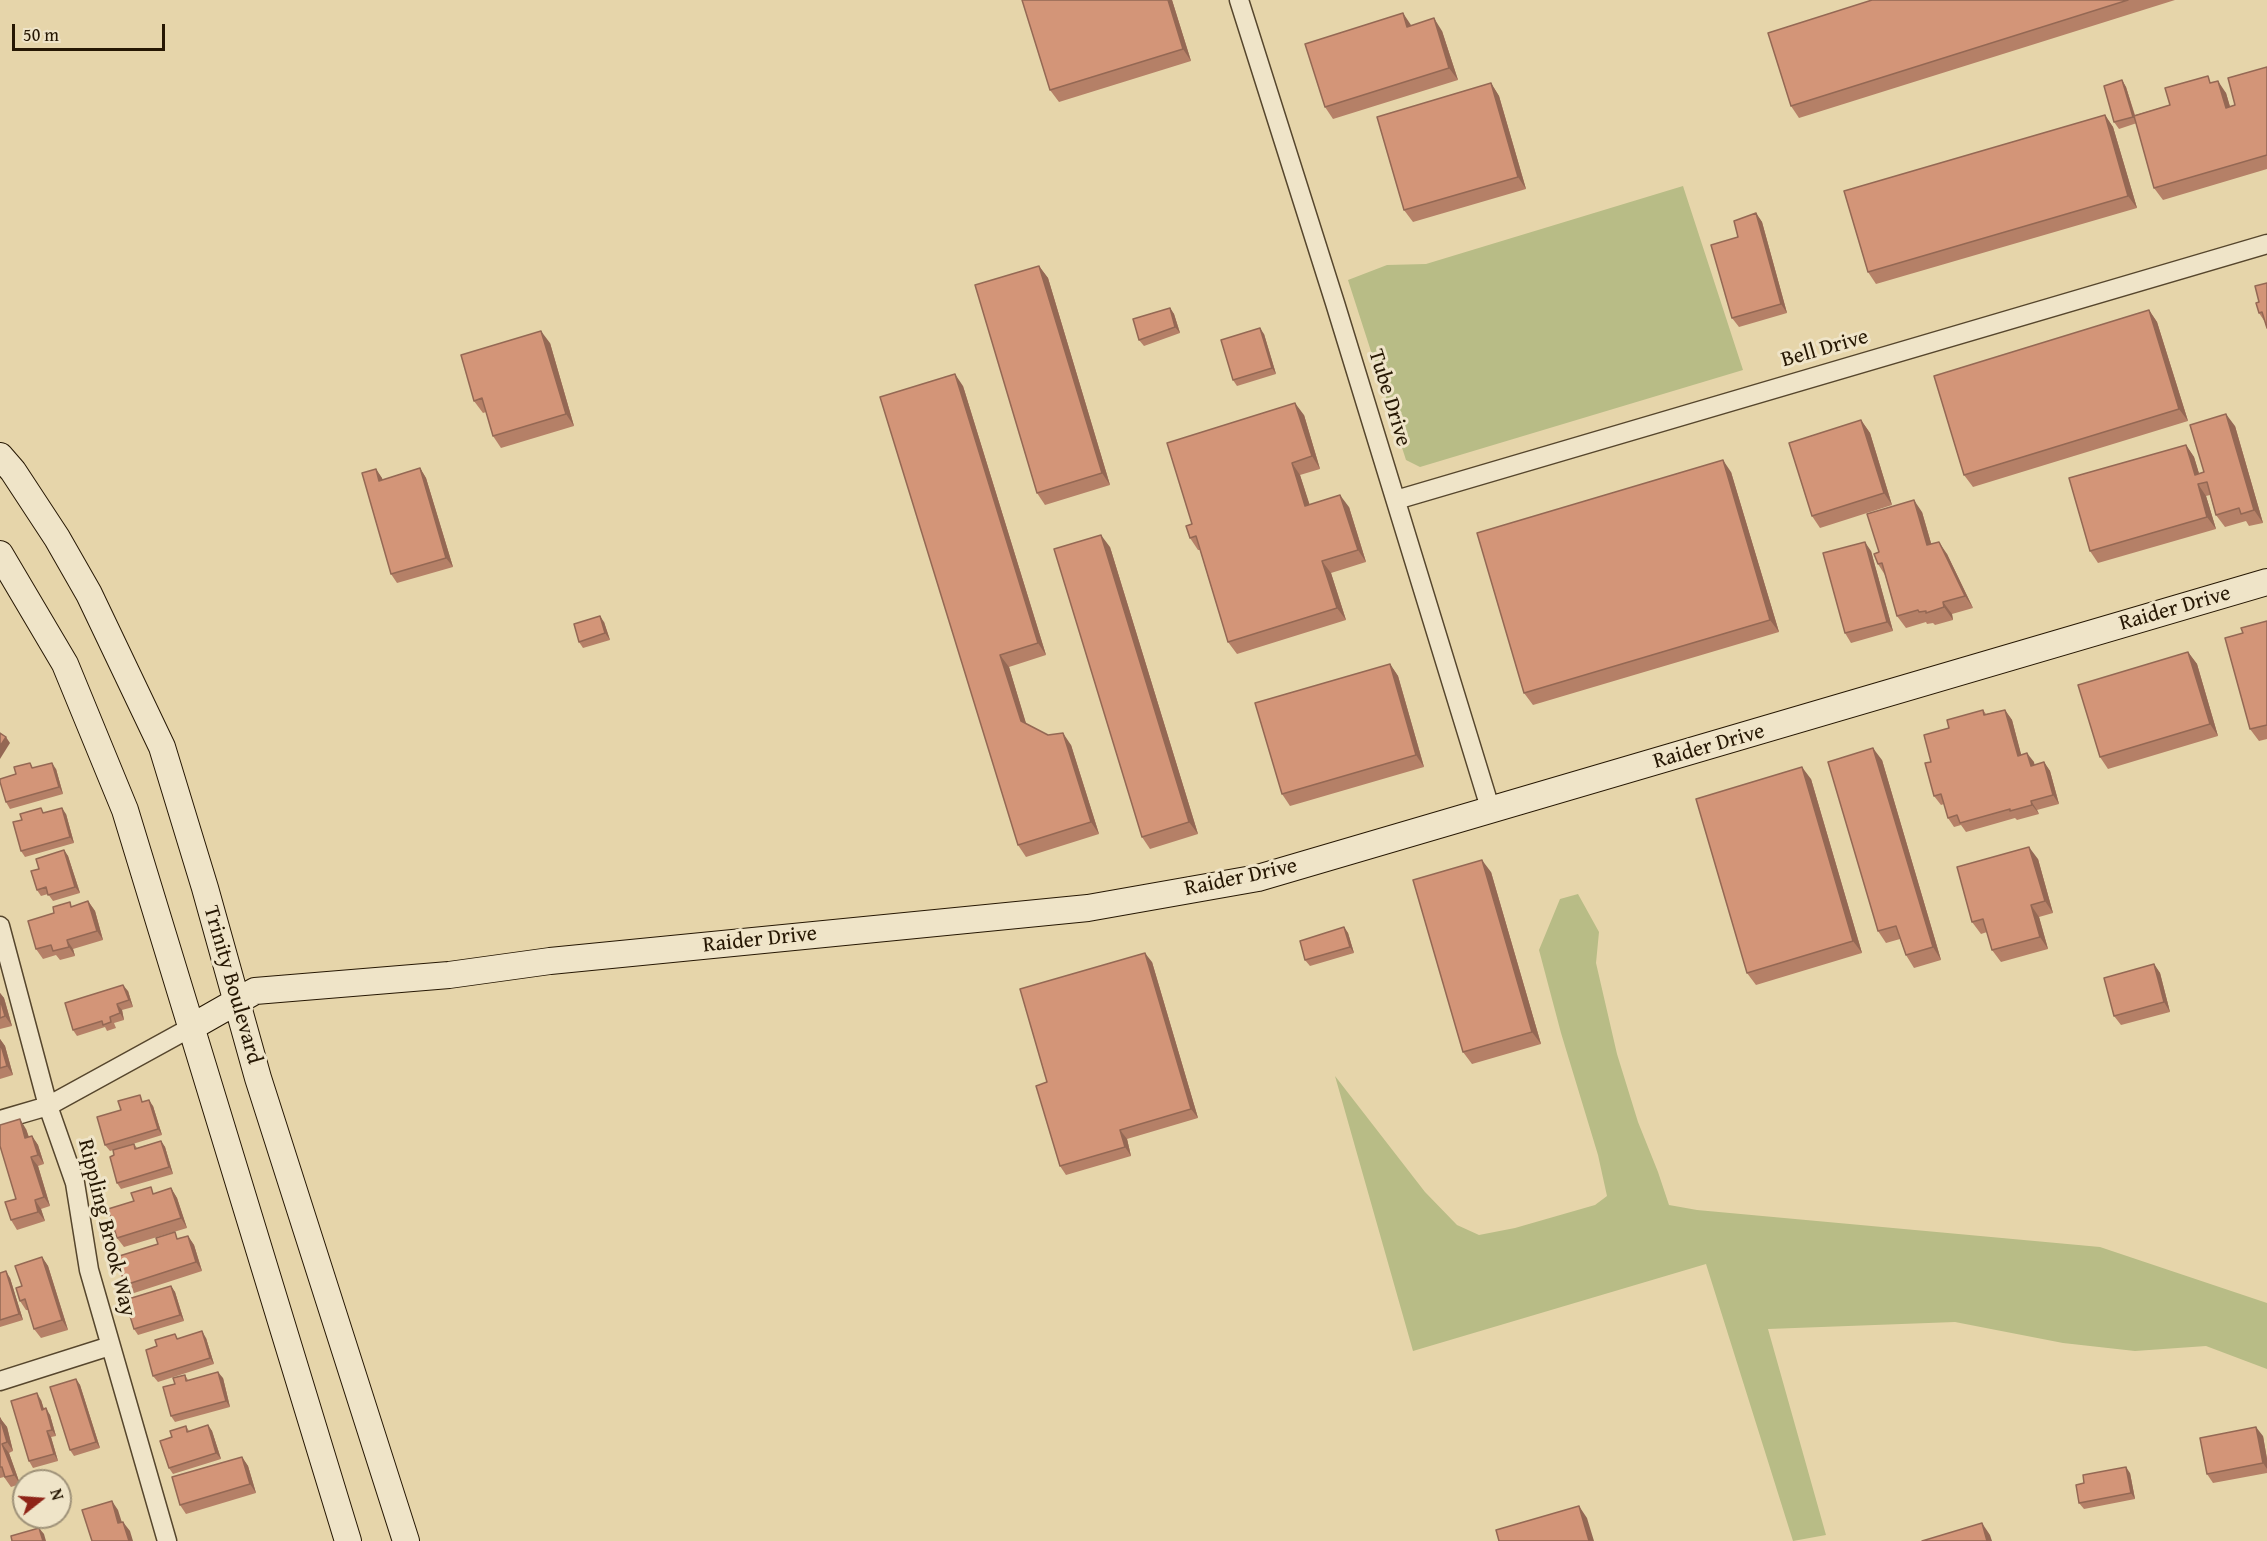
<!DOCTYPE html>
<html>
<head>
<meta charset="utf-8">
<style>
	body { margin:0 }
	#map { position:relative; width:2267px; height:1541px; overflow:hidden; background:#e6d5aa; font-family:"Gentium Book Plus",serif }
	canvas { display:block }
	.north { position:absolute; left:12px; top:1469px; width:60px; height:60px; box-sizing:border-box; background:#efe4c8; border:2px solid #9f9279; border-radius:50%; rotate:73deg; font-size:16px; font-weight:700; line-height:24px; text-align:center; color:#261703 }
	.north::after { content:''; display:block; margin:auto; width:21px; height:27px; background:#8f2418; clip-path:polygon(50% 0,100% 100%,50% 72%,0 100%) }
	.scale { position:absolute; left:12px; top:24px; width:153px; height:27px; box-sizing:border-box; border:3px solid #261703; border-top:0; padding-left:8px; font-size:18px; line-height:21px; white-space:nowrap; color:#261703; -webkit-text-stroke:4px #efe4c8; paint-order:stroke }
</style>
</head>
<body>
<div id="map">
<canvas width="2267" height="1541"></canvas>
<div class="north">N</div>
<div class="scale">50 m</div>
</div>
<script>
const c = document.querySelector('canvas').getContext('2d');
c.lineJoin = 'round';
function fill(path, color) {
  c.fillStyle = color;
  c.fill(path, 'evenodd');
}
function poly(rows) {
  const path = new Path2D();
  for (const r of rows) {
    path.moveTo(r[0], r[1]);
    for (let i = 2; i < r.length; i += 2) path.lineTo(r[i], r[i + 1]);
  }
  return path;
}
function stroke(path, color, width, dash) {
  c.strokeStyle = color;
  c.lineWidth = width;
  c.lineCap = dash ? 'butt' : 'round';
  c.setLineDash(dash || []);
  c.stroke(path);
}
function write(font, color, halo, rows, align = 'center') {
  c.font = font + ' "Gentium Book Plus",serif';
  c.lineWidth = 6;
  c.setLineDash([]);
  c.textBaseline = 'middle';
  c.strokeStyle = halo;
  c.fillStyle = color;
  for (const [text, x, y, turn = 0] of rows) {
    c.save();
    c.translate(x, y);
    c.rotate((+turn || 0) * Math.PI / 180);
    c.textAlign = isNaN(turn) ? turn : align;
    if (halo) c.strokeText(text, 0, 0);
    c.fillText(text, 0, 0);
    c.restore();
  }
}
const green = poly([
	[1683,186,1743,370,1420,467,1406,460,1348,280,1387,265,1426,264],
	[1578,894,1599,932,1596,963,1617,1054,1638,1122,1658,1172,1669,1205,1697,1210,2100,1247,2267,1303,2267,1369,2206,1346,2135,1351,2063,1343,1955,1322,1768,1329,1826,1535,1793,1541,1706,1264,1413,1351,1335,1076,1425,1192,1457,1225,1479,1235,1515,1228,1595,1205,1607,1196,1598,1155,1561,1033,1539,950,1560,899]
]);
const minor = poly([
	[1239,0,1335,303,1491,811],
	[1396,500,2267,244],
	[0,926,48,1106,75,1183,89,1270,167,1541],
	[0,1120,48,1106,190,1028],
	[0,1381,110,1346]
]);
const secondary = poly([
	[0,456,13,471,57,538,89,594,162,747,205,888,258,1078,406,1541],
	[0,554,65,664,125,810,348,1541],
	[190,1028,255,991,449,975,550,961,1088,908,1258,878,2267,582]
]);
const wall = poly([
	[1172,0,1191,61,1059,102,1050,90],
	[1872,0,2175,0,1799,118,1791,106],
	[1411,25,1442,31,1458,80,1333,119,1325,107],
	[2267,67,2267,169,2163,200,2154,188,2137,123,2119,129,2114,122,2122,80,2126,87,2135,115,2170,105,2213,82,2226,93,2230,107,2235,105],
	[1491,83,1499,96,1526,189,1413,222,1404,210],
	[2105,115,2113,127,2137,208,1876,284,1868,272],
	[1756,213,1762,222,1787,313,1739,327,1732,318,1738,237],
	[1039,266,1048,278,1110,485,1045,505,1037,493],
	[2259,302,2265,322,2259,313],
	[1170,308,1174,314,1180,333,1144,346,1139,340],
	[2149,310,2157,322,2188,421,1973,487,1964,475],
	[1264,334,1276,374,1237,386,1233,380],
	[550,343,574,426,501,448,493,436,486,412,483,413,474,401],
	[963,386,1046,655,1009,667,1026,724,1048,735,1071,745,1099,834,1026,857,1018,845],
	[1304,415,1320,469,1300,475,1309,504,1349,507,1366,562,1331,573,1346,620,1237,654,1228,642,1200,550,1198,550,1190,538,1192,524],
	[1861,420,1870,433,1892,505,1820,528,1812,516],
	[2235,426,2263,523,2249,526,2246,521,2225,527,2216,515,2210,495,2206,496,2216,529,2098,563,2090,551,2186,445,2194,457,2199,474,2204,472],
	[420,468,426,478,453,567,397,583,391,574,376,469,383,480],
	[1731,472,1779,632,1533,705,1524,693],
	[1922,512,1931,543,1947,554,1973,608,1952,614,1953,620,1935,625,1933,623,1927,624,1926,622,1906,628,1897,616,1885,575,1878,564,1879,552],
	[1110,547,1198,834,1150,849,1142,837],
	[1871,551,1893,631,1851,643,1845,633],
	[2267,621,2267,739,2259,741,2250,729,2243,633],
	[604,622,610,640,583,648,579,642],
	[2188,652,2197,664,2218,736,2108,769,2100,757],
	[1390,664,1398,676,1424,767,1290,806,1282,794],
	[1983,710,1986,714,2005,710,2012,720,2021,755,2034,762,2034,765,2044,762,2050,771,2059,804,2037,810,2039,814,2017,820,2015,818,1966,832,1961,825,1954,827,1948,818,1944,804,1941,805,1934,796,1931,762,1949,728],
	[1882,760,1941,960,1914,968,1906,955,1900,939,1886,943,1878,931],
	[30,763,33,768,56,769,63,794,10,809,6,802,16,774],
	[1811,779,1862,953,1756,985,1747,973],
	[44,813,66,814,74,843,25,857,21,851],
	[64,850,68,856,80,893,53,901,48,894,41,896,37,890,39,869],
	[2038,859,2053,913,2039,917,2048,949,2001,962,1992,950,1987,932,1981,934,1972,922],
	[1491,872,1541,1044,1472,1064,1463,1052],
	[88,901,95,911,103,940,73,949,75,956,60,960,56,955,43,959,36,949,54,913],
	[1344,927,1348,933,1354,953,1310,966,1305,960],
	[1152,962,1198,1118,1127,1139,1131,1156,1066,1175,1060,1166,1047,1082],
	[2154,964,2160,973,2170,1012,2121,1025,2114,1016],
	[128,991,133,1007,122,1010,124,1020,114,1023,116,1028,107,1031,105,1027,77,1036,73,1030],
	[0,993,4,998,12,1026,0,1029],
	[0,1039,5,1046,13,1075,0,1079],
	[145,1101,153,1106,162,1135,110,1151,105,1145,121,1110],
	[26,1129,29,1137,32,1136,38,1145,44,1164,38,1166,50,1206,41,1209,45,1221,17,1230,11,1220,16,1199],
	[161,1141,165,1147,173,1174,121,1189,117,1183,114,1155,134,1144,137,1148],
	[171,1188,177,1198,187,1228,124,1247,117,1238,134,1201],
	[188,1236,194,1245,202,1271,131,1294,125,1285,179,1238],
	[42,1257,48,1266,68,1330,41,1338,34,1329,28,1310,26,1310,20,1301,22,1286],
	[0,1273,10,1278,23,1320,0,1327],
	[171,1286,175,1292,184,1321,138,1335,134,1329],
	[175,1334,178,1339,206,1338,214,1364,158,1382,153,1376,157,1346],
	[185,1375,188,1380,223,1378,230,1407,175,1422,171,1416,175,1384],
	[76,1379,80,1385,100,1448,74,1456,70,1450],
	[41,1400,44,1409,50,1415,56,1436,51,1437,58,1461,33,1468,29,1461],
	[0,1418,7,1427,13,1451,9,1453,20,1484,11,1487,4,1477,0,1478],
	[208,1425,212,1431,221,1459,173,1474,169,1468,172,1437,186,1426,189,1431],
	[2263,1436,2267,1459,2267,1473,2213,1483,2207,1474],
	[242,1457,248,1466,256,1493,186,1514,180,1505],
	[2130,1473,2135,1499,2084,1509,2079,1503,2084,1483]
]);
const shadedWall = poly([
	[1168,0,1172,0,1191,61,1183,49],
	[1403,13,1411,25,1416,39,1407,27],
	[1434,18,1442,31,1458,80,1449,68],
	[2122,80,2126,87,2137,123,2133,117],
	[2218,81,2226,93,2234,120,2226,108],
	[1491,83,1499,96,1526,189,1518,177],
	[2105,115,2113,127,2137,208,2128,196],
	[1756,213,1762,222,1787,313,1781,304],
	[1039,266,1048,278,1110,485,1102,473],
	[1170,308,1174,314,1180,333,1175,327],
	[2149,310,2157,322,2188,421,2179,409],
	[1260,328,1264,334,1276,374,1272,368],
	[541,331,550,343,574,426,566,414],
	[955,374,963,386,1046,655,1038,643],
	[1295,403,1304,415,1320,469,1312,456],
	[2226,414,2235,426,2263,523,2254,510],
	[1861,420,1870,433,1892,505,1884,493],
	[2186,445,2194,457,2202,483,2195,475],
	[1723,460,1731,472,1779,632,1770,620],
	[1292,463,1300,475,1314,518,1305,506],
	[420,468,426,478,453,567,446,558],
	[376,469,382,478,386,490,379,481],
	[2198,484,2206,496,2216,529,2207,517],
	[1340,495,1349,507,1366,562,1358,550],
	[1914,500,1922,512,1935,557,1927,545],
	[1101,535,1110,547,1198,834,1189,822],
	[1865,542,1871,551,1893,631,1887,622],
	[1939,542,1947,554,1973,608,1965,596],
	[1322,561,1331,573,1346,620,1337,608],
	[1943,602,1952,614,1953,620,1944,607],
	[600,616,604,622,610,640,605,633],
	[2188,652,2197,664,2218,736,2210,724],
	[1000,655,1009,667,1029,733,1021,721],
	[1390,664,1398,676,1424,767,1416,755],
	[2005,710,2012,720,2024,765,2018,756],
	[1063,733,1071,745,1099,834,1091,822],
	[6,737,10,743,0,759,0,746],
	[1873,748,1882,760,1941,960,1933,947],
	[2027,753,2034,762,2037,775,2031,766],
	[2044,762,2050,771,2059,804,2053,795],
	[52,763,56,769,63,794,59,787],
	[1802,767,1811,779,1862,953,1853,941],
	[2031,801,2037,810,2039,814,2032,805],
	[62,808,66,814,74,843,70,837],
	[2029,847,2038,859,2053,913,2045,901],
	[64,850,68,856,80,893,75,887],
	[1482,860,1491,872,1541,1044,1532,1032],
	[88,901,95,911,103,940,97,931],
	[2031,905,2039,917,2048,949,2040,937],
	[1344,927,1348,933,1354,953,1350,947],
	[67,940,73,949,75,956,69,947],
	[1145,953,1152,962,1198,1118,1191,1109],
	[2154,964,2160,973,2170,1012,2164,1002],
	[123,985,128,991,133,1007,129,1000],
	[0,993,4,998,12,1026,5,1016,0,999],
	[117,1004,122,1010,124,1020,120,1013],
	[0,1039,5,1046,13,1075,7,1066,0,1042],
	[149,1100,153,1106,162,1135,158,1129],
	[20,1119,26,1129,32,1147,25,1138],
	[1120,1130,1127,1139,1131,1156,1125,1147],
	[32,1136,38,1145,44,1164,38,1155],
	[161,1141,165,1147,173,1174,169,1167],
	[31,1157,38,1166,50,1206,44,1197],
	[171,1188,177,1198,187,1228,181,1218],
	[35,1200,41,1209,45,1221,38,1212],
	[188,1236,194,1245,202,1271,196,1262],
	[42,1257,48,1266,68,1330,62,1320],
	[6,1271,10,1278,23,1320,19,1314],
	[171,1286,175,1292,184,1321,180,1315],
	[202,1331,206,1338,214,1364,210,1358],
	[218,1372,223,1378,230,1407,226,1401],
	[76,1379,80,1385,100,1448,96,1442],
	[37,1393,41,1400,46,1416,42,1410],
	[46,1408,50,1415,56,1436,52,1430],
	[0,1418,7,1427,13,1451,7,1442],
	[208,1425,212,1431,221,1459,216,1453],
	[2256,1427,2263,1436,2267,1459,2267,1469,2263,1463],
	[47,1431,51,1437,58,1461,54,1454],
	[2,1444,9,1453,20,1484,14,1475],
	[242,1457,248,1466,256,1493,250,1484],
	[2126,1467,2130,1473,2135,1499,2131,1493],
	[112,1501,118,1510,125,1532,118,1523],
	[1579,1506,1587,1518,1594,1541,1589,1541],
	[123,1522,130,1531,133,1541,129,1541],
	[1982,1523,1990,1535,1992,1541,1987,1541],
	[39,1528,44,1534,46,1541,43,1541]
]);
const building = poly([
	[1022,0,1168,0,1183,49,1050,90,1022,0],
	[1872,0,2128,0,1791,106,1768,33,1872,0],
	[1403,13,1407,27,1434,18,1449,68,1325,107,1305,44,1403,13],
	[2267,67,2267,155,2154,188,2134,116,2170,105,2165,88,2208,76,2210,83,2218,81,2226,108,2235,105,2228,78,2267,67],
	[2122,80,2133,117,2114,122,2104,86,2122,80],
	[1491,83,1518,177,1404,210,1377,117,1491,83],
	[2105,115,2128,196,1868,272,1844,191,2105,115],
	[1756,213,1781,304,1732,318,1711,245,1738,237,1734,221,1756,213],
	[1039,266,1102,473,1037,493,975,285,1039,266],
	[2267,283,2267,328,2262,312,2259,313,2256,303,2259,302,2255,286,2267,283],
	[1170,308,1175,327,1139,340,1133,319,1170,308],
	[2149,310,2179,409,1964,475,1934,376,2149,310],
	[1260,328,1272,368,1233,380,1221,340,1260,328],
	[541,331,566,414,493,436,482,398,474,401,461,355,541,331],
	[955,374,1038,643,1000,655,1021,721,1048,735,1063,733,1091,822,1018,845,880,397,955,374],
	[1295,403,1312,456,1292,463,1305,506,1340,495,1358,550,1322,561,1337,608,1228,642,1196,536,1190,538,1186,526,1192,524,1167,443,1295,403],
	[2226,414,2254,510,2241,514,2239,508,2216,515,2207,482,2198,484,2207,517,2090,551,2069,478,2186,445,2195,475,2204,472,2190,425,2226,414],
	[1861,420,1884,493,1812,516,1789,443,1861,420],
	[1723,460,1770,620,1524,693,1477,533,1723,460],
	[420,468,446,558,391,574,362,473,376,469,379,481,420,468],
	[1914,500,1927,545,1939,542,1965,596,1943,602,1944,607,1926,613,1926,611,1919,612,1918,610,1897,616,1882,563,1878,564,1874,554,1879,552,1867,514,1914,500],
	[1101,535,1189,822,1142,837,1054,549,1101,535],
	[1865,542,1887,622,1845,633,1823,553,1865,542],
	[600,616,605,633,579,642,574,624,600,616],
	[2267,621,2267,725,2250,729,2225,638,2243,633,2241,628,2267,621],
	[2188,652,2210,724,2100,757,2078,685,2188,652],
	[1390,664,1416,755,1282,794,1255,703,1390,664],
	[1983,710,1984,715,2005,710,2018,756,2027,753,2031,766,2044,762,2053,795,2031,801,2032,805,2010,811,2010,809,1960,823,1957,815,1948,818,1941,794,1934,796,1925,763,1931,762,1924,735,1949,728,1947,720,1983,710],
	[0,733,6,737,0,746,0,733],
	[1873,748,1933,947,1906,955,1896,926,1878,931,1828,762,1873,748],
	[30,763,32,768,52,763,59,787,6,802,0,782,0,779,16,774,14,767,30,763],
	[1802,767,1853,941,1747,973,1696,799,1802,767],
	[41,808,43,813,62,808,70,837,21,851,13,822,22,820,20,814,41,808],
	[2029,847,2045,901,2031,905,2040,937,1992,950,1983,919,1972,922,1957,867,2029,847],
	[64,850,75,887,48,895,46,887,37,890,31,871,39,869,36,859,64,850],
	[1482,860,1532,1032,1463,1052,1413,880,1482,860],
	[88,901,97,931,67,940,69,947,53,951,51,945,36,949,28,921,54,913,53,907,70,902,71,907,88,901],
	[1344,927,1350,947,1305,960,1300,941,1344,927],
	[1145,953,1191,1109,1120,1130,1125,1147,1060,1166,1036,1086,1047,1082,1020,989,1145,953],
	[2154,964,2164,1002,2114,1016,2104,978,2154,964],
	[123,985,129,1000,117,1004,120,1013,110,1017,111,1022,103,1025,102,1021,73,1030,65,1003,123,985],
	[0,999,5,1016,0,1018,0,999],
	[0,1042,7,1066,0,1068,0,1042],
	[140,1095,142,1102,149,1100,158,1129,105,1145,97,1117,121,1110,118,1101,140,1095],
	[20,1119,25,1138,32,1136,38,1155,31,1157,44,1197,35,1200,38,1212,11,1220,5,1202,16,1199,0,1146,0,1125,20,1119],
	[161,1141,169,1167,117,1183,110,1157,114,1155,113,1150,134,1144,135,1149,161,1141],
	[151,1187,153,1194,171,1188,181,1218,117,1238,108,1209,134,1201,131,1193,151,1187],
	[175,1232,177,1239,188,1236,196,1262,125,1285,116,1257,158,1244,156,1238,175,1232],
	[42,1257,62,1320,34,1329,25,1299,20,1301,16,1288,22,1286,15,1266,42,1257],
	[6,1271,19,1314,0,1320,0,1273,6,1271],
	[171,1286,180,1315,134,1329,125,1300,171,1286],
	[202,1331,210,1358,153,1376,146,1350,157,1346,155,1340,175,1334,177,1339,202,1331],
	[218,1372,226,1401,171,1416,163,1387,175,1384,173,1378,185,1375,186,1381,218,1372],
	[76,1379,96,1442,70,1450,50,1387,76,1379],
	[37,1393,42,1410,46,1408,52,1430,47,1431,54,1454,29,1461,11,1401,37,1393],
	[0,1418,7,1442,2,1444,14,1475,5,1477,2,1467,0,1467,0,1418],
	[208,1425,216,1453,169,1468,160,1441,172,1437,170,1431,186,1426,187,1432,208,1425],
	[2256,1427,2263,1463,2207,1474,2200,1438,2256,1427],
	[242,1457,250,1484,180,1505,172,1477,242,1457],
	[2126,1467,2131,1493,2079,1503,2076,1485,2084,1483,2083,1475,2126,1467],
	[112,1501,118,1523,123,1522,129,1541,92,1541,82,1510,112,1501],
	[1579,1506,1589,1541,1499,1541,1496,1530,1579,1506],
	[1982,1523,1987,1541,1922,1541,1982,1523],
	[39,1528,43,1541,12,1541,11,1536,39,1528]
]);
const streetNames = [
	["Bell Drive",1825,349,-16],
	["Tube Drive",1389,398,73],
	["Raider Drive",2175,609,-16],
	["Raider Drive",1709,747,-16],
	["Raider Drive",1241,878,-12],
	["Raider Drive",760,940,-6],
	["Trinity Boulevard",232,985,74],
	["Rippling Brook Way",106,1228,76]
];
fill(green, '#b8bc86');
stroke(minor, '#56462d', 21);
stroke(secondary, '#261703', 28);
stroke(minor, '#efe4c8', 18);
stroke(secondary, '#efe4c8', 26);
fill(wall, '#b58067');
fill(shadedWall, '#946854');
fill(building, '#d39578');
stroke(building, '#946854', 1.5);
write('22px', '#261703', '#efe4c8', streetNames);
</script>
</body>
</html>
